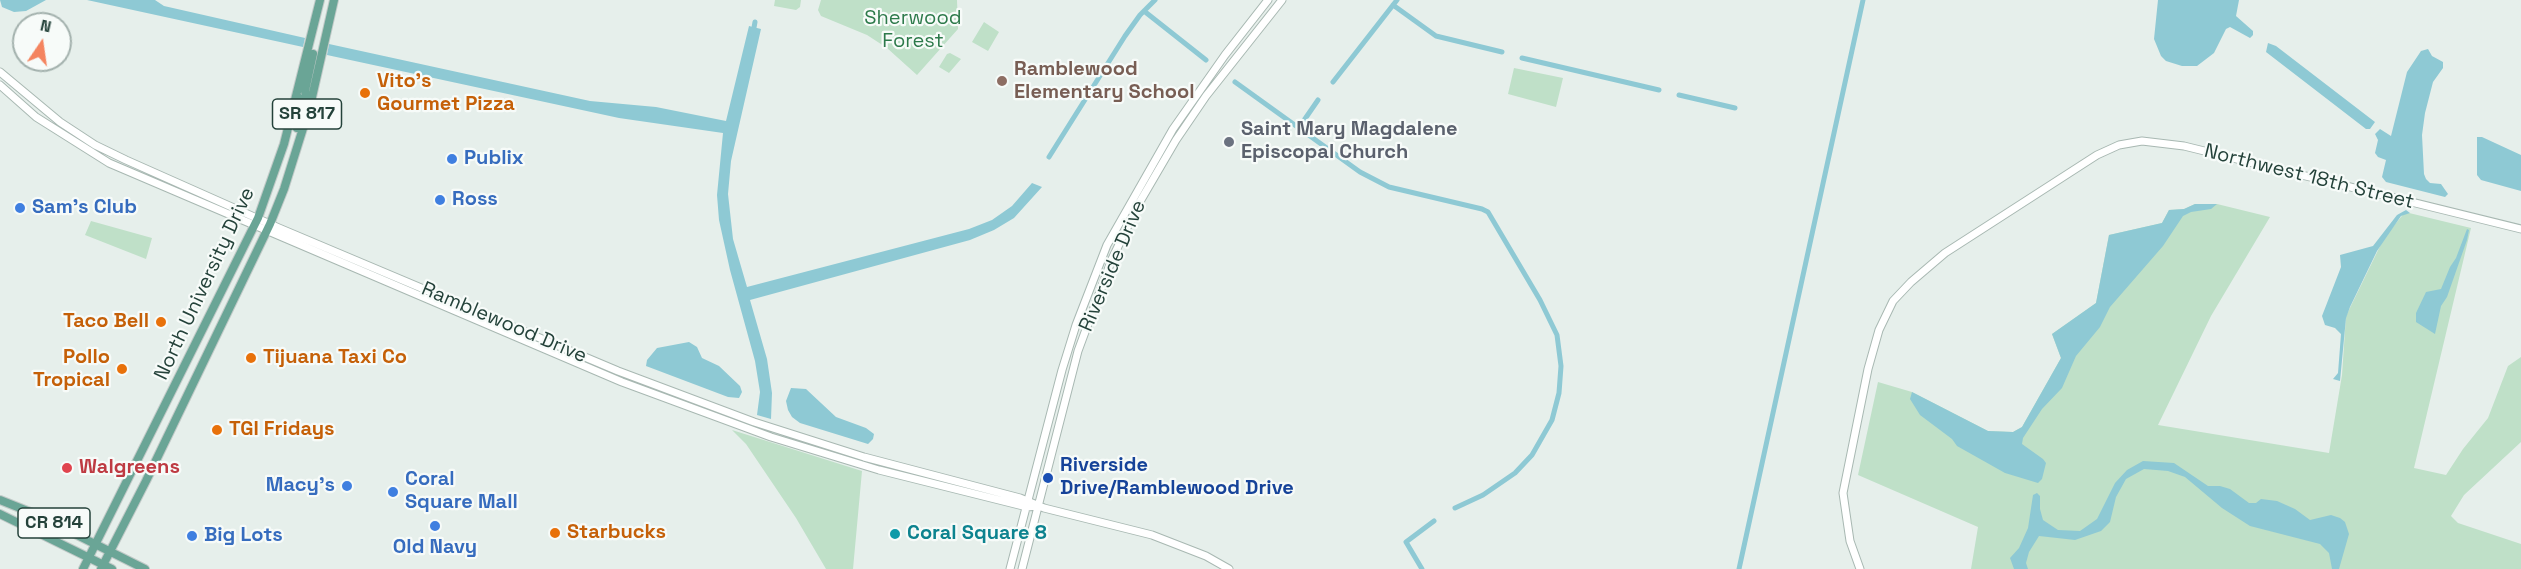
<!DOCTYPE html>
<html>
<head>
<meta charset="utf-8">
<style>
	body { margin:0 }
	#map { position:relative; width:2521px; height:569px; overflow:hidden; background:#e6efeb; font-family:"Space Grotesk",sans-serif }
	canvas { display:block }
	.north { position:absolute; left:12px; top:12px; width:60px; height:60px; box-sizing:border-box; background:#f7fbf9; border:2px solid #a3b1ad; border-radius:50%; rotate:13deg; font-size:16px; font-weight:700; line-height:24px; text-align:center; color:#24423a }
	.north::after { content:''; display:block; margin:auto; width:21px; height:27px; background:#f4845f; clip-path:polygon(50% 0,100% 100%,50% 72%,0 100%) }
</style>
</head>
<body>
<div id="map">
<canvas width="2521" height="569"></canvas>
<div class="north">N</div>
</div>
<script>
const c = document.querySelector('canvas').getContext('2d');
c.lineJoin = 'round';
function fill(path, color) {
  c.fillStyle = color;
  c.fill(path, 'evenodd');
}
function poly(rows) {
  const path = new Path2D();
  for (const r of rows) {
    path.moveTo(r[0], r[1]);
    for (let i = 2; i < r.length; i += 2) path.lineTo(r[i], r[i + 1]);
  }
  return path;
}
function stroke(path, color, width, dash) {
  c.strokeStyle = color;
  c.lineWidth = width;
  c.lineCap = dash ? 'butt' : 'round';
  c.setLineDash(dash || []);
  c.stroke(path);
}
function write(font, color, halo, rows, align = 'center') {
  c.font = font + ' "Space Grotesk",sans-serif';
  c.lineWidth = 4.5;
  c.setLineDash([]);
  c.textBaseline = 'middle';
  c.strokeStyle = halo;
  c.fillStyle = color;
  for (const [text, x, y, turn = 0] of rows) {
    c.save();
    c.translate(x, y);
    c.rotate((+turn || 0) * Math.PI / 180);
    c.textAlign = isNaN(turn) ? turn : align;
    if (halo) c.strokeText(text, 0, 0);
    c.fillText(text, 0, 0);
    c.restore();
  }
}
const green = poly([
	[775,0,801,0,800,7,796,10,774,6],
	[821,0,957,0,958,29,917,75,887,48,867,35,821,16,818,10],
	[984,22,999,32,988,51,972,42],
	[950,53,961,59,949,73,939,67,947,54],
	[1514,68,1563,78,1556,107,1508,94],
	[2195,204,2217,204,2270,217,2211,316,2158,425,2329,453,2342,375,2346,316,2384,238,2405,212,2471,228,2414,468,2446,475,2463,449,2488,418,2508,366,2521,357,2521,442,2464,495,2451,516,2458,523,2521,544,2521,569,1971,569,1978,527,1858,475,1878,382,1912,392,1988,431,2013,432,2022,427,2061,358,2052,334,2096,303,2109,235,2162,223,2169,210,2184,209],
	[91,221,152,238,146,259,85,235],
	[732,430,862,471,853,569,826,569,796,518,746,444]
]);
const water = poly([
	[0,0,46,0,26,11,14,12,2,7],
	[87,0,155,0,164,6,305,38,303,47],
	[2158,0,2239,0,2236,16,2253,31,2253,35,2250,38,2230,27,2226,29,2214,53,2197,66,2182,66,2166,61,2161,56,2154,39],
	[749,26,761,29,731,161,728,194,733,239,747,287,969,229,992,220,1012,206,1032,183,1042,187,1014,218,994,230,970,240,750,300,767,359,772,393,771,419,757,415,760,392,755,361,730,270,719,220,717,195,723,133,619,118,327,55,329,44,590,101,656,107,726,121],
	[2268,43,2276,46,2375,122,2370,129,2366,129,2266,52],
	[2428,49,2432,56,2443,62,2443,68,2433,82,2425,113,2422,135,2424,174,2426,179,2430,183,2441,184,2448,194,2445,197,2386,182,2382,177,2386,160,2378,157,2375,153,2378,140,2375,134,2380,129,2391,136,2407,72,2421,51],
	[2477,137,2482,137,2521,155,2521,191,2481,180,2477,175],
	[2195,204,2217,204,2211,209,2191,212,2183,216,2163,246,2110,307,2100,327,2076,356,2062,388,2042,409,2023,438,2022,444,2043,459,2046,463,2042,479,2038,483,2005,473,1957,446,1952,439,1920,415,1910,399,1912,392,1988,431,2013,432,2022,427,2061,358,2052,334,2096,303,2109,235,2162,223,2169,210,2184,209],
	[2406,210,2410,213,2401,216,2377,251,2350,307,2346,318,2340,381,2333,379,2338,373,2341,334,2335,328,2325,325,2322,316,2341,267,2340,255,2373,246,2397,215],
	[2467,229,2469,230,2467,240,2447,297,2441,306,2435,334,2416,322,2416,313,2426,292,2441,289,2450,267,2456,258],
	[689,342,697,347,702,358,719,366,740,386,742,392,739,398,728,397,646,366,647,360,657,348],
	[791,388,806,389,836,417,866,428,874,434,873,439,868,444,800,423,792,417,788,410,786,401],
	[2143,461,2174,463,2208,486,2220,486,2230,489,2249,503,2256,503,2261,499,2277,501,2295,509,2310,520,2331,515,2340,518,2345,522,2349,534,2339,569,2332,569,2329,553,2320,544,2250,526,2222,508,2185,477,2168,471,2144,469,2126,479,2116,497,2110,522,2101,531,2075,540,2039,536,2029,552,2026,563,2028,569,2014,569,2010,558,2019,548,2028,528,2033,495,2037,493,2040,496,2040,509,2043,520,2058,530,2080,531,2097,519,2115,483,2127,470]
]);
const canal = poly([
	[1393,5,1436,36,1502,52],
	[1144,11,1206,60],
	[753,33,755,22],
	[1522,58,1659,90],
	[1235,82,1360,172,1389,187,1482,209,1488,212,1540,300,1557,335,1561,366,1559,393,1552,420,1532,455,1515,473,1483,495,1455,508],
	[1333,82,1397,0],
	[1679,95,1735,108],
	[1298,129,1318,100],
	[1049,157,1125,36,1140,15,1155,0],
	[1422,569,1406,542,1434,521],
	[1739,569,1863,0]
]);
const tertiary = poly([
	[0,72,60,122,95,145,126,160,279,228,618,371,754,422,864,457,1020,498,1044,508,1152,535,1206,556,1229,569],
	[0,85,36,117,109,163,622,382,771,437,879,470,1027,507,1038,506],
	[1010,569,1062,370,1076,325,1107,245,1173,129,1225,55,1268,0],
	[1022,569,1078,351,1112,259,1138,205,1176,140,1206,96,1282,0],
	[1860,569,1850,541,1843,493,1868,369,1879,330,1893,301,1911,282,1945,253,2097,155,2119,145,2142,141,2184,146,2521,229]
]);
const primary = poly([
	[309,105,307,103,305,91,313,54],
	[297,128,302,104,298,97],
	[0,500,35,514,145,569],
	[0,514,112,569],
	[83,569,258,218,284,144,320,0],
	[101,569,146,481,270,224,284,189,310,106,334,0]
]);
const markers = [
	[1002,81,6,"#8d6e63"],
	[365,93,6,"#e8710a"],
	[1229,142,6,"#6b7280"],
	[452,159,6,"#3f7fe0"],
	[440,200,6,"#3f7fe0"],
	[20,208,6,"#3f7fe0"],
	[161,322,6,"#e8710a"],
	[251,358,6,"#e8710a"],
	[122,369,6,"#e8710a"],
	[217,430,6,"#e8710a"],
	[67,468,6,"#e0444e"],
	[1048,478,6,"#1a4fb4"],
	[347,486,6,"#3f7fe0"],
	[393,492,6,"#3f7fe0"],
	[435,526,6,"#3f7fe0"],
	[555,533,6,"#e8710a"],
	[895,534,6,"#0f9aa8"],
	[192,536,6,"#3f7fe0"]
];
const shields = [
	[307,114,69],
	[54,523,72]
];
const shieldNames = [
	["SR 817",307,114],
	["CR 814",54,523]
];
const parkNames = [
	["Sherwood",913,19],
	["Forest",913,42]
];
const educationNames = [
	["Ramblewood",1014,70],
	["Elementary School",1014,93]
];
const foodNames = [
	["Vito's",377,82],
	["Gourmet Pizza",377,105],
	["Taco Bell",149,322,"right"],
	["Pollo",110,358,"right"],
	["Tropical",110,381,"right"],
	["Tijuana Taxi Co",263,358],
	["TGI Fridays",229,430],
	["Starbucks",567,533]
];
const worshipNames = [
	["Saint Mary Magdalene",1241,130],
	["Episcopal Church",1241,153]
];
const shopNames = [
	["Publix",464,159],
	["Ross",452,200],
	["Sam's Club",32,208],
	["Coral",405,480],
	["Square Mall",405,503],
	["Macy's",335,486,"right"],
	["Big Lots",204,536],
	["Old Navy",435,548,"center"]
];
const streetNames = [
	["Northwest 18th Street",2309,177,14],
	["Riverside Drive",1113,266,-67],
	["North University Drive",205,284,-65],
	["Ramblewood Drive",504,323,23]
];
const transitNames = [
	["Riverside",1060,466],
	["Drive/Ramblewood Drive",1060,489]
];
const healthNames = [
	["Walgreens",79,468]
];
const cultureNames = [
	["Coral Square 8",907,534]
];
fill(green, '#bfe0c8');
fill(water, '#8ec9d4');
stroke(canal, '#8ec9d4', 5);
stroke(tertiary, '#a8b8b2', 9);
stroke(primary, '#c2cac8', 10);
stroke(tertiary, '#fff', 7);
stroke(primary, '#6aa596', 8);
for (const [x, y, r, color] of markers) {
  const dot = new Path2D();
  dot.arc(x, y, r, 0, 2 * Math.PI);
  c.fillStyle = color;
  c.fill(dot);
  stroke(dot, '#f7fbf9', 2);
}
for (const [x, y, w] of shields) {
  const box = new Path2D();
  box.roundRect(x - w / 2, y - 15, w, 30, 4.5);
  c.fillStyle = '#f7fbf9';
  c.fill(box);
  stroke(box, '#24423a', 1.5);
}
write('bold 18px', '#24423a', null, shieldNames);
write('20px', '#2d7a4b', '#f7fbf9', parkNames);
write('bold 20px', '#785e54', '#f7fbf9', educationNames, 'left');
write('bold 20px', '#c56008', '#f7fbf9', foodNames, 'left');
write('bold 20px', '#5b616d', '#f7fbf9', worshipNames, 'left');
write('bold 20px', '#366cbe', '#f7fbf9', shopNames, 'left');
write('20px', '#24423a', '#f7fbf9', streetNames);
write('bold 20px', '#164399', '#f7fbf9', transitNames, 'left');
write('bold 20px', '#be3a42', '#f7fbf9', healthNames, 'left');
write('bold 20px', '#0d838f', '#f7fbf9', cultureNames, 'left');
</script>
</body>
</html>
